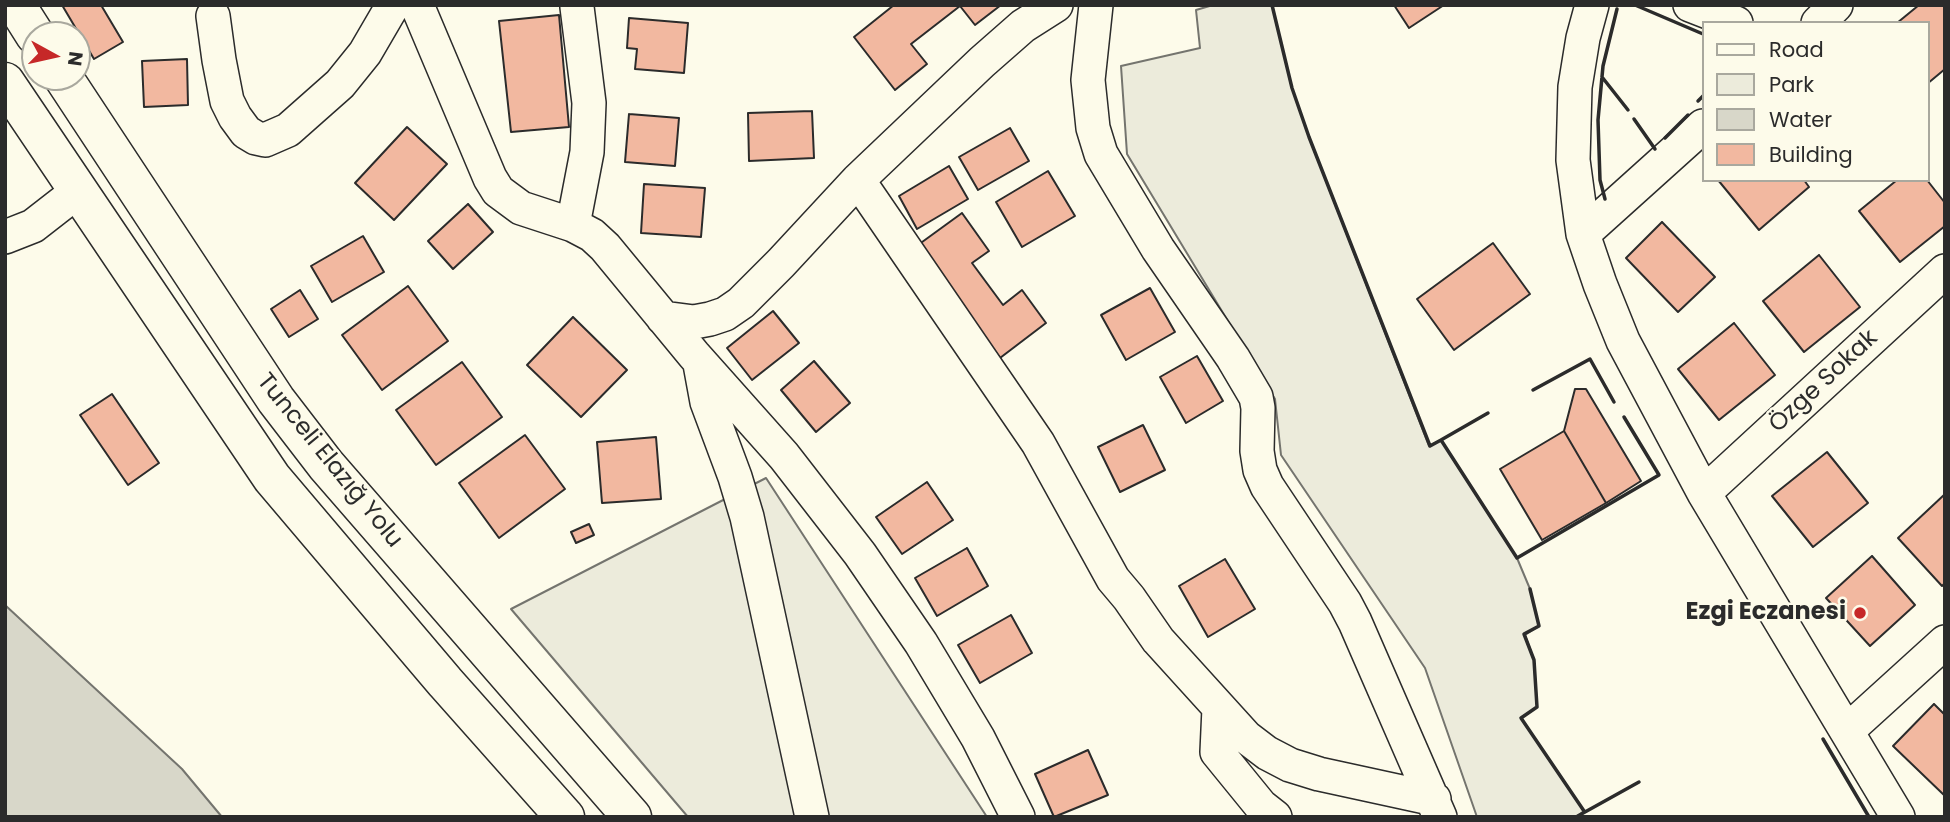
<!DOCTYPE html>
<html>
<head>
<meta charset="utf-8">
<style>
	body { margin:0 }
	#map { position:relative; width:1950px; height:822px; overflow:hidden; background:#fdfbea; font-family:Poppins,sans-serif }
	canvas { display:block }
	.frame { position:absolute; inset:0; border:7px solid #2b2b2b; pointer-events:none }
	.legend { position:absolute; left:1702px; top:21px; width:228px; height:161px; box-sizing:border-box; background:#fdfbea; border:2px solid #a9a89e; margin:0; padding:9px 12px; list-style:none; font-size:21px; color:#2b2b2b }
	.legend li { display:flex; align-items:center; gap:14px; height:35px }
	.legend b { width:35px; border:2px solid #a9a89e }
	.north { position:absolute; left:21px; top:21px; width:70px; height:70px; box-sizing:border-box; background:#fdfbea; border:2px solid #a9a89e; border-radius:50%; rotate:98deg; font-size:19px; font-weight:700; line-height:28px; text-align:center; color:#2b2b2b }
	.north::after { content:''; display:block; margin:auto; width:24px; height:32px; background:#c62828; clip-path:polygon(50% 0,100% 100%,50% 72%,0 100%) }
</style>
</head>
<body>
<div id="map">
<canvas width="1950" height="822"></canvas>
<div class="frame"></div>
<ul class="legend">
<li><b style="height:9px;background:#fdfbea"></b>Road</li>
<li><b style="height:19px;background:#ecebdb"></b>Park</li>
<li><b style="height:19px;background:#d8d7c9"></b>Water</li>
<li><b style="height:19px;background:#f2b8a0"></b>Building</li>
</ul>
<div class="north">N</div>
</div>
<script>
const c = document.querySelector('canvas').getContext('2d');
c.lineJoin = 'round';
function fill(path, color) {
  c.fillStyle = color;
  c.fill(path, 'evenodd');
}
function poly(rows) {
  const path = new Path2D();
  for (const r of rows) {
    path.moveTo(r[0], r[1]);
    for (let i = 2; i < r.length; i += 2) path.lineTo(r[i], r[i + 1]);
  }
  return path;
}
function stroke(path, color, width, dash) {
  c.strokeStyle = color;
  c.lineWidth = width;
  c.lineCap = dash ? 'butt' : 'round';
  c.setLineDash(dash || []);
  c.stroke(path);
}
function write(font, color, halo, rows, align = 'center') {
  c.font = font + ' Poppins,sans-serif';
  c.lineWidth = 5;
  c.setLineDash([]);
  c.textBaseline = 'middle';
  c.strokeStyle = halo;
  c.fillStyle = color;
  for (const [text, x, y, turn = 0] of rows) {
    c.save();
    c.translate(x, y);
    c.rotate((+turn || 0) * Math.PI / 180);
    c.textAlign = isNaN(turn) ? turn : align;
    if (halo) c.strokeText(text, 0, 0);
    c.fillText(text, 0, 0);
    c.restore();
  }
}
const green = poly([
	[1213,5,1272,5,1292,88,1309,137,1429,446,1441,440,1517,558,1530,589,1539,626,1525,635,1534,660,1537,707,1521,718,1584,811,1576,817,1477,817,1425,668,1281,455,1275,399,1127,154,1121,66,1200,48,1196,10,1213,5],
	[766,478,987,817,688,817,511,609,766,478]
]);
const water = poly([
	[5,605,182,769,222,817,5,817,5,605]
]);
const building = poly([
	[62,5,101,5,123,42,94,59,62,5],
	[894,5,1001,5,975,25,960,6,911,44,927,64,895,90,854,37,894,5],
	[1394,5,1444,5,1409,28,1394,5],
	[1919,5,1945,5,1945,69,1927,84,1927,23,1897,23,1919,5],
	[559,15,569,127,511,132,499,21,559,15],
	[629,18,688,23,684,73,635,69,637,49,627,48,629,18],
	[187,59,188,105,144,107,142,61,187,59],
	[812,111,814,158,749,161,748,113,812,111],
	[629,114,679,118,675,166,625,162,629,114],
	[407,127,447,164,394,220,355,183,407,127],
	[1010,128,1029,161,978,190,959,157,1010,128],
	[949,166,968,199,917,229,899,196,949,166],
	[1048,171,1075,216,1022,247,996,202,1048,171],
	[1718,180,1804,180,1809,187,1759,230,1718,180],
	[1897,180,1927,180,1945,203,1945,226,1900,262,1859,211,1897,180],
	[644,184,705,188,701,237,641,233,644,184],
	[468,204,493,232,453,269,428,241,468,204],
	[962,213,989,251,972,263,1003,305,1022,290,1046,323,1000,358,918,245,962,213],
	[1662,222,1715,277,1678,312,1626,258,1662,222],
	[363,236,384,272,332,302,311,266,363,236],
	[1493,243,1530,294,1454,350,1417,299,1493,243],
	[1819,255,1860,307,1804,352,1763,301,1819,255],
	[408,286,448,341,382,390,342,335,408,286],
	[1150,288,1175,332,1126,360,1101,315,1150,288],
	[300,290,318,319,289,337,271,309,300,290],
	[773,311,799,343,752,380,727,348,773,311],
	[573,317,627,370,581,417,527,365,573,317],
	[1734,323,1775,375,1719,420,1678,369,1734,323],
	[1197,356,1223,401,1186,423,1160,377,1197,356],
	[814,361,850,403,816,432,781,390,814,361],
	[462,362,502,417,436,465,396,410,462,362],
	[1575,389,1586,389,1641,481,1606,503,1564,431,1575,389],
	[112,394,159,463,128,485,80,415,112,394],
	[1143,425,1165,470,1120,492,1098,447,1143,425],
	[1564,431,1606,503,1542,540,1500,469,1564,431],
	[525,435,565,489,499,538,459,483,525,435],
	[656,437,661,499,602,503,597,442,656,437],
	[1827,452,1868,503,1813,547,1772,496,1827,452],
	[927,482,953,520,902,554,876,517,927,482],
	[1945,494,1945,583,1942,586,1898,538,1945,494],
	[589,524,594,535,576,543,571,532,589,524],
	[967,548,988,586,937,616,915,578,967,548],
	[1872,556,1915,605,1870,646,1826,598,1872,556],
	[1225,559,1255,609,1208,637,1179,586,1225,559],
	[1011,615,1032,653,980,683,958,645,1011,615],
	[1934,704,1945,715,1945,796,1893,746,1934,704],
	[1088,750,1108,795,1054,817,1035,774,1088,750]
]);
const minor = poly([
	[417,5,490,178,498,191,521,208,573,225,592,235,605,247,694,355,784,456,860,554,921,643,978,738,1018,817],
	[1096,5,1088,80,1093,128,1101,154,1158,249,1233,358,1256,397,1258,408,1257,451,1260,470,1267,486,1345,603,1355,622,1440,817],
	[1592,5,1583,38,1575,87,1573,160,1583,234,1600,284,1623,341,1704,493,1898,817],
	[1690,5,1736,23],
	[213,16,219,60,227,101,235,117,246,132,256,138,265,140,288,130,340,84,365,53,393,5],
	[1818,23,1836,5],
	[858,180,1038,443,1113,579,1129,598,1158,640,1246,737,1267,753,1290,765,1319,774,1434,799],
	[573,225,587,152,589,103,577,7],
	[1583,234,1703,126],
	[5,237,33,226,78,191],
	[663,318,694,322,710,319,725,314,741,303,781,263,858,180,982,62,1023,26,1056,5],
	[700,364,707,402,735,477,747,517,812,817],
	[1704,493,1945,271],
	[1219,708,1217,752,1261,806,1275,817],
	[1847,731,1945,642]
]);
const major = poly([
	[16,5,35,35],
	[63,77,276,400,326,465,632,817],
	[5,82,272,478,445,682,565,817]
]);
const wall = poly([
	[1272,5,1292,88,1309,137,1430,446,1441,440],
	[1635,5,1703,34],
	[1602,77,1628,110],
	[1698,101,1703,96],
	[1634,119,1655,149],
	[1665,138,1688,115],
	[1605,199,1600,180,1598,120,1603,66,1617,9],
	[1533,390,1590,359,1614,402],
	[1488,413,1441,440,1517,558,1659,475,1624,417],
	[1530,589,1539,626,1524,634,1534,660,1537,707,1521,718,1584,811],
	[1823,739,1869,817],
	[1576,817,1639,782]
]);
const markers = [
	[1860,613,7,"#c62828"]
];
const streetNames = [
	["Özge Sokak",1824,382,-43],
	["Tunceli Elazığ Yolu",329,461,51]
];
const poiNames = [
	["Ezgi Eczanesi",1846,613]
];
fill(green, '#ecebdb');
stroke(green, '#74746e', 2);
fill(water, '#d8d7c9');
stroke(water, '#74746e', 2);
fill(building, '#f2b8a0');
stroke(building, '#2b2b2b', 2);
stroke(minor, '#2b2b2b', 36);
stroke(major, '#2b2b2b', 41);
stroke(minor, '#fdfbea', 33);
stroke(major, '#fdfbea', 38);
stroke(wall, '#2b2b2b', 3.5);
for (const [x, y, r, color] of markers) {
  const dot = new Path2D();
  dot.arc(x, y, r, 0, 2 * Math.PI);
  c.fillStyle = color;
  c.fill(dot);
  stroke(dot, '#fdfbea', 2.5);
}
write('24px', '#2b2b2b', '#fdfbea', streetNames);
write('bold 24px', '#2b2b2b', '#fdfbea', poiNames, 'right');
</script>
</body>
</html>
